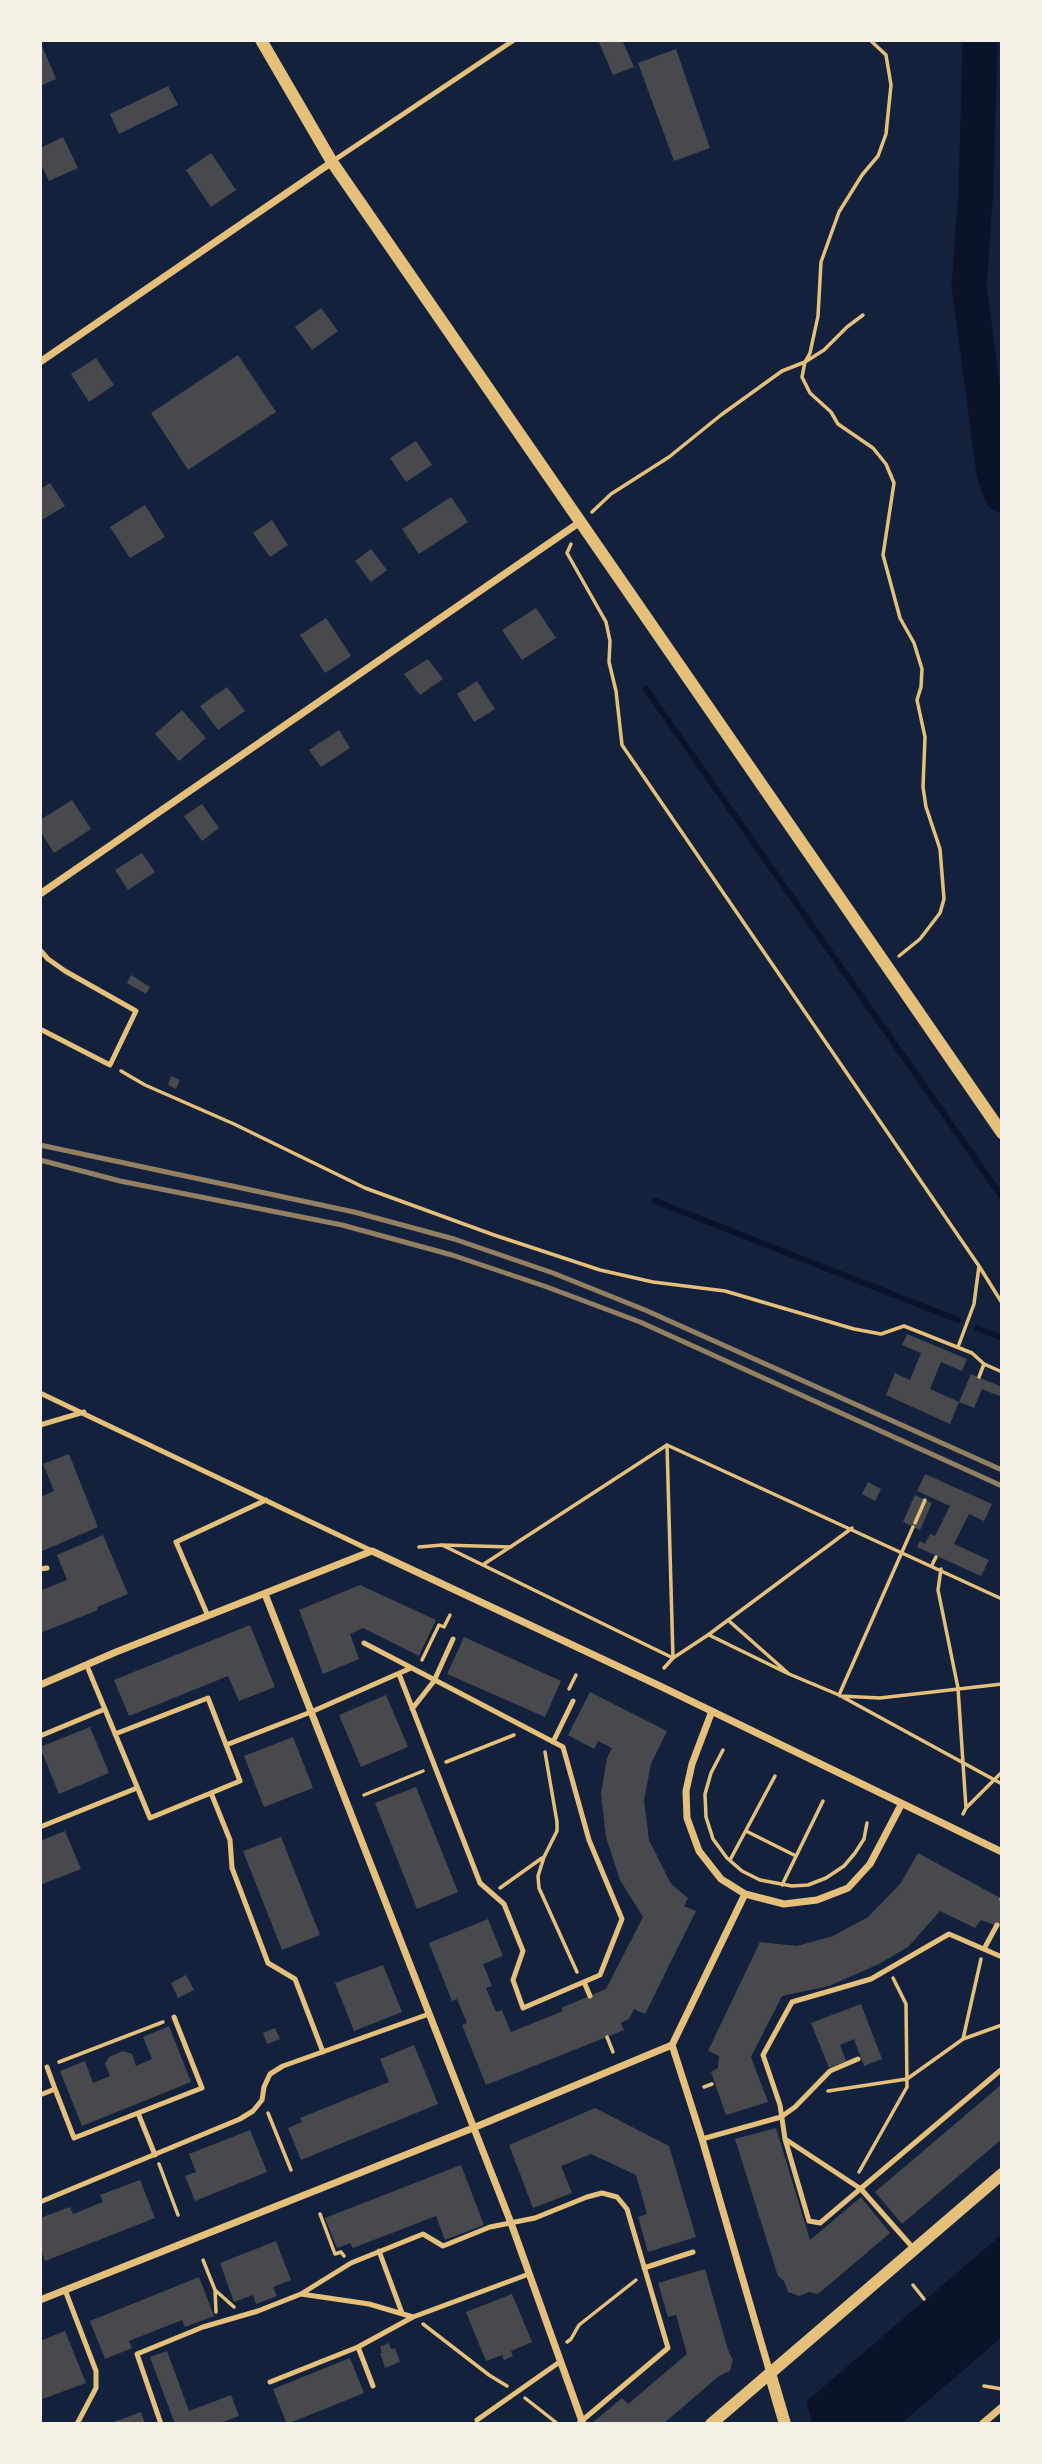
<!DOCTYPE html>
<html>
<head>
<meta charset="utf-8">
<style>
	body { margin:0 }
	#map { position:relative; width:1042px; height:2464px; overflow:hidden; background:#14213d; font-family:"DM Sans",sans-serif }
	canvas { display:block }
	.frame { position:absolute; inset:0; border:42px solid #f6f1e7; pointer-events:none }
</style>
</head>
<body>
<div id="map">
<canvas width="1042" height="2464"></canvas>
<div class="frame"></div>
</div>
<script>
const c = document.querySelector('canvas').getContext('2d');
c.lineJoin = 'round';
function fill(path, color) {
  c.fillStyle = color;
  c.fill(path, 'evenodd');
}
function poly(rows) {
  const path = new Path2D();
  for (const r of rows) {
    path.moveTo(r[0], r[1]);
    for (let i = 2; i < r.length; i += 2) path.lineTo(r[i], r[i + 1]);
  }
  return path;
}
function stroke(path, color, width, dash) {
  c.strokeStyle = color;
  c.lineWidth = width;
  c.lineCap = dash ? 'butt' : 'round';
  c.setLineDash(dash || []);
  c.stroke(path);
}
const water = poly([
	[1002,2234,1002,2337,901,2424,780,2424]
]);
const pier = poly([
	[805,2398,813,2424,776,2424,778,2421]
]);
const stream = poly([
	[646,689,1002,1197],
	[655,1201,958,1320],
	[977,1328,1002,1338]
]);
const river = poly([
	[980,40,976,190,969,286,994,474,1002,495]
]);
const building = poly([
	[598,40,622,40,634,67,613,75],
	[40,41,56,79,40,86],
	[676,49,710,148,674,161,638,63],
	[168,86,178,105,119,134,110,114],
	[63,137,78,168,49,181,40,162,40,148],
	[211,153,236,190,211,207,186,170],
	[321,308,338,331,312,350,295,327],
	[238,355,276,412,188,470,151,413],
	[96,358,114,385,89,402,71,374],
	[416,441,432,465,406,482,390,458],
	[50,483,65,506,40,521,40,489],
	[451,497,468,522,419,554,402,529],
	[145,505,165,537,130,558,110,527],
	[272,520,288,545,270,557,253,533],
	[371,549,387,570,371,582,355,561],
	[536,608,556,638,522,660,502,630],
	[326,618,351,656,325,673,300,635],
	[428,659,443,679,420,695,404,674],
	[477,681,495,709,474,722,457,694],
	[227,687,245,711,218,730,200,706],
	[182,710,206,738,179,761,155,734],
	[339,730,350,748,321,767,309,750],
	[72,800,91,829,54,853,40,831,40,820],
	[202,804,219,828,202,841,184,816],
	[142,853,155,872,128,890,115,870],
	[131,975,150,987,146,994,127,983],
	[171,1076,180,1080,176,1089,168,1085],
	[907,1334,967,1359,962,1371,941,1362,930,1389,959,1402,950,1424,886,1395,895,1373,910,1380,921,1353,902,1345],
	[971,1374,1002,1387,1002,1397,982,1389,974,1408,959,1402],
	[69,1454,98,1527,40,1552,40,1497,54,1491,43,1464],
	[925,1474,992,1504,984,1521,969,1514,954,1544,989,1560,981,1576,917,1547,920,1541,925,1544,930,1534,935,1536,950,1506,917,1491],
	[868,1482,881,1489,875,1501,862,1494],
	[915,1495,932,1503,920,1530,903,1522],
	[103,1535,128,1594,97,1607,98,1610,40,1633,40,1591,67,1580,57,1555],
	[360,1585,436,1620,419,1656,363,1628,350,1634,359,1659,323,1674,299,1610],
	[250,1625,275,1687,239,1701,228,1676,129,1716,114,1680],
	[464,1637,561,1681,545,1717,447,1674],
	[590,1692,667,1731,651,1764,644,1800,649,1840,671,1884,688,1898,684,1906,696,1911,645,2014,634,2009,629,2019,621,2023,624,2030,486,2085,462,2025,467,2023,457,1999,452,2001,429,1943,488,1919,503,1956,483,1964,492,1986,486,1988,496,2012,502,2010,511,2032,563,2011,561,2008,606,1989,643,1917,620,1880,606,1837,601,1794,607,1758,612,1748,598,1741,594,1749,568,1735],
	[386,1695,408,1747,361,1767,339,1715],
	[90,1727,109,1773,59,1794,40,1747],
	[293,1737,313,1788,264,1807,244,1756],
	[416,1787,458,1892,417,1909,375,1803],
	[65,1831,81,1869,40,1885,40,1841],
	[281,1837,320,1935,282,1950,243,1851],
	[918,1853,1002,1899,1002,1928,981,1920,975,1928,940,1911,908,1947,879,1964,829,1986,782,1996,751,2057,768,2102,726,2115,711,2072,718,2068,719,2056,708,2051,760,1942,797,1946,833,1936,868,1917,901,1883],
	[383,1965,402,2012,354,2031,335,1983],
	[186,1975,194,1990,178,1998,171,1983],
	[861,2004,882,2059,864,2066,854,2039,840,2045,846,2061,829,2068,811,2023],
	[169,2026,191,2082,82,2126,60,2071,85,2061,93,2083,110,2076,105,2064,109,2057,123,2051,132,2054,136,2066,152,2059,143,2037],
	[275,2028,280,2039,267,2044,263,2033],
	[414,2045,438,2104,301,2160,288,2128,302,2122,300,2118,389,2082,380,2059],
	[1002,2084,1002,2139,902,2224,875,2192],
	[595,2108,669,2146,696,2237,648,2252,638,2217,647,2214,636,2175,591,2154,561,2166,572,2193,533,2208,509,2145],
	[776,2128,810,2240,861,2197,890,2233,818,2294,809,2292,799,2296,788,2292,784,2281,778,2276,735,2139],
	[250,2130,267,2172,195,2201,185,2176,196,2172,189,2154],
	[461,2165,484,2225,445,2240,436,2216,353,2248,350,2243,337,2248,325,2218],
	[140,2180,155,2218,45,2261,40,2248,40,2218,70,2207,73,2214,103,2202,100,2195],
	[276,2241,291,2280,273,2287,277,2296,256,2304,253,2295,234,2302,220,2263],
	[705,2269,728,2350,733,2360,730,2371,719,2376,663,2424,591,2424,622,2398,628,2404,687,2354,676,2315,668,2317,658,2283],
	[199,2277,214,2316,185,2327,182,2320,129,2341,132,2348,105,2359,90,2321],
	[512,2294,532,2342,511,2351,513,2356,504,2360,502,2355,486,2361,466,2312],
	[65,2331,86,2383,40,2400,40,2341],
	[389,2343,391,2349,395,2348,400,2362,385,2368,380,2353,382,2353,380,2347],
	[167,2351,189,2411,231,2395,239,2416,218,2424,175,2424,150,2357],
	[350,2358,364,2393,287,2424,273,2389],
	[141,2412,145,2424,111,2424,111,2423]
]);
const path = poly([
	[863,315,847,327,824,350,805,362,802,377,810,393,831,412,838,424,873,448,886,464,894,483,883,555,900,618,914,643,922,669,921,687,917,700,925,737,923,787,926,807,940,849,944,899,940,913,920,939,899,956],
	[592,512,611,494,669,457,721,415,782,371,805,362,810,353,818,316,821,262,839,212,862,175,878,156,886,134,891,85,886,55,870,40],
	[571,544,567,553,606,622,610,641,609,662,616,691,622,745,979,1266,974,1304,958,1347],
	[121,1071,145,1085,234,1124,365,1188,494,1235,600,1270,653,1282,725,1291,854,1329,881,1334,904,1326,972,1353,984,1364,1002,1372],
	[979,1266,1002,1303],
	[979,1377,984,1364],
	[667,1445,1002,1599],
	[915,1523,925,1500],
	[442,1545,673,1658,667,1445],
	[419,1547,442,1545,511,1547],
	[484,1564,667,1445],
	[932,1565,936,1557],
	[941,1569,938,1590,958,1688,966,1808],
	[709,1635,789,1674,728,1620],
	[422,1660,439,1625,444,1627,450,1615],
	[664,1668,673,1658,708,1635,852,1528],
	[789,1674,839,1695,1002,1784],
	[569,1689,576,1675],
	[839,1695,913,1527],
	[840,1696,880,1698,1002,1684],
	[723,1750,711,1773,705,1794,706,1817,713,1839,727,1858,742,1871,760,1880,792,1886,808,1885,826,1878,844,1866,855,1853,864,1839,867,1823],
	[545,1752,557,1822,557,1831,544,1857,538,1876,539,1888,577,1972],
	[446,1762,514,1735],
	[364,1795,423,1771],
	[963,1814,966,1808,1002,1772],
	[746,1831,796,1856],
	[730,1860,775,1776],
	[782,1885,823,1801],
	[500,1888,542,1858],
	[1001,1899,1002,1898],
	[607,2037,613,2052],
	[963,2039,981,1959],
	[59,2062,163,2022],
	[704,2087,712,2084],
	[828,2091,907,2079,963,2039,1002,2025],
	[268,2113,291,2170],
	[159,2164,178,2215],
	[859,2172,907,2087,906,2004,893,1978],
	[320,2214,335,2254,341,2252,344,2256],
	[203,2260,215,2290,234,2307],
	[913,2285,924,2299],
	[215,2290,216,2312],
	[423,2324,489,2375,507,2386],
	[567,2342,571,2339,579,2325,636,2280],
	[984,2386,1002,2389],
	[525,2398,558,2424]
]);
const service = poly([
	[333,161,514,40],
	[40,950,48,959,65,971,136,1011,110,1065,40,1029],
	[40,1393,372,1551],
	[40,1425,84,1412],
	[40,1569,47,1568],
	[208,1616,176,1542,266,1500],
	[364,1643,563,1747,589,1840,622,1919,600,1975,523,2008,513,1980,523,1951,504,1904,480,1883,399,1674],
	[87,1666,150,1818,211,1793,230,1840,232,1868,268,1963,295,1979,323,2052],
	[412,1709,434,1681,453,1639],
	[115,1734,208,1698,240,1781,211,1793],
	[40,1736,105,1709],
	[553,1742,573,1701],
	[226,1745,311,1712,411,1668],
	[40,1827,137,1788],
	[984,1949,997,1925],
	[1002,1957,949,1934,871,1979,792,2002,763,2055,780,2105,785,2139,809,2221,820,2223,1002,2069],
	[584,1982,590,1996],
	[47,2067,55,2089],
	[40,2095,55,2089,74,2138,202,2088,174,2017],
	[138,2113,155,2155],
	[702,2139,781,2117,795,2107,830,2071,858,2059],
	[785,2139,861,2189,914,2249],
	[40,2202,240,2119,253,2111,262,2100,264,2087,270,2074,283,2066,429,2014],
	[379,2251,402,2313],
	[644,2268,693,2252],
	[65,2290,96,2371,96,2388,77,2424],
	[301,2294,351,2263,423,2234,443,2246,490,2227,535,2218,587,2197,602,2193,617,2197,627,2209,668,2348,578,2424],
	[358,2347,373,2386],
	[270,2382,358,2347,413,2317],
	[477,2420,561,2361],
	[161,2424,137,2354,203,2327,258,2311,301,2294,369,2304,413,2317,529,2274]
]);
const minor = poly([
	[40,362,332,162],
	[40,894,580,522],
	[265,1594,511,2223,583,2424],
	[40,1685,116,1652,372,1551,662,1687,1002,1852],
	[712,1711,692,1764,686,1791,687,1818,699,1851,721,1879,745,1894,784,1904,817,1900,848,1888,870,1864,901,1805],
	[672,2045,702,2139,770,2373],
	[40,2300,473,2128,672,2045,745,1894],
	[982,2424,1002,2407]
]);
const tertiary = poly([
	[261,40,332,162,1002,1133],
	[770,2373,785,2424],
	[711,2424,1002,2174]
]);
const rail = poly([
	[40,1145,354,1212,454,1239,553,1273,645,1310,1002,1470],
	[40,1160,120,1181,342,1225,452,1255,547,1287,640,1322,1002,1486]
]);
fill(water, '#0b132b');
fill(pier, '#14213d');
stroke(stream, '#0b132b', 6);
stroke(river, '#0b132b', 35);
fill(building, '#48494c');
stroke(path, '#e5c07b', 3.5);
stroke(service, '#e5c07b', 5);
stroke(minor, '#e5c07b', 7);
stroke(tertiary, '#e5c07b', 12);
stroke(rail, '#918062', 5);
</script>
</body>
</html>
